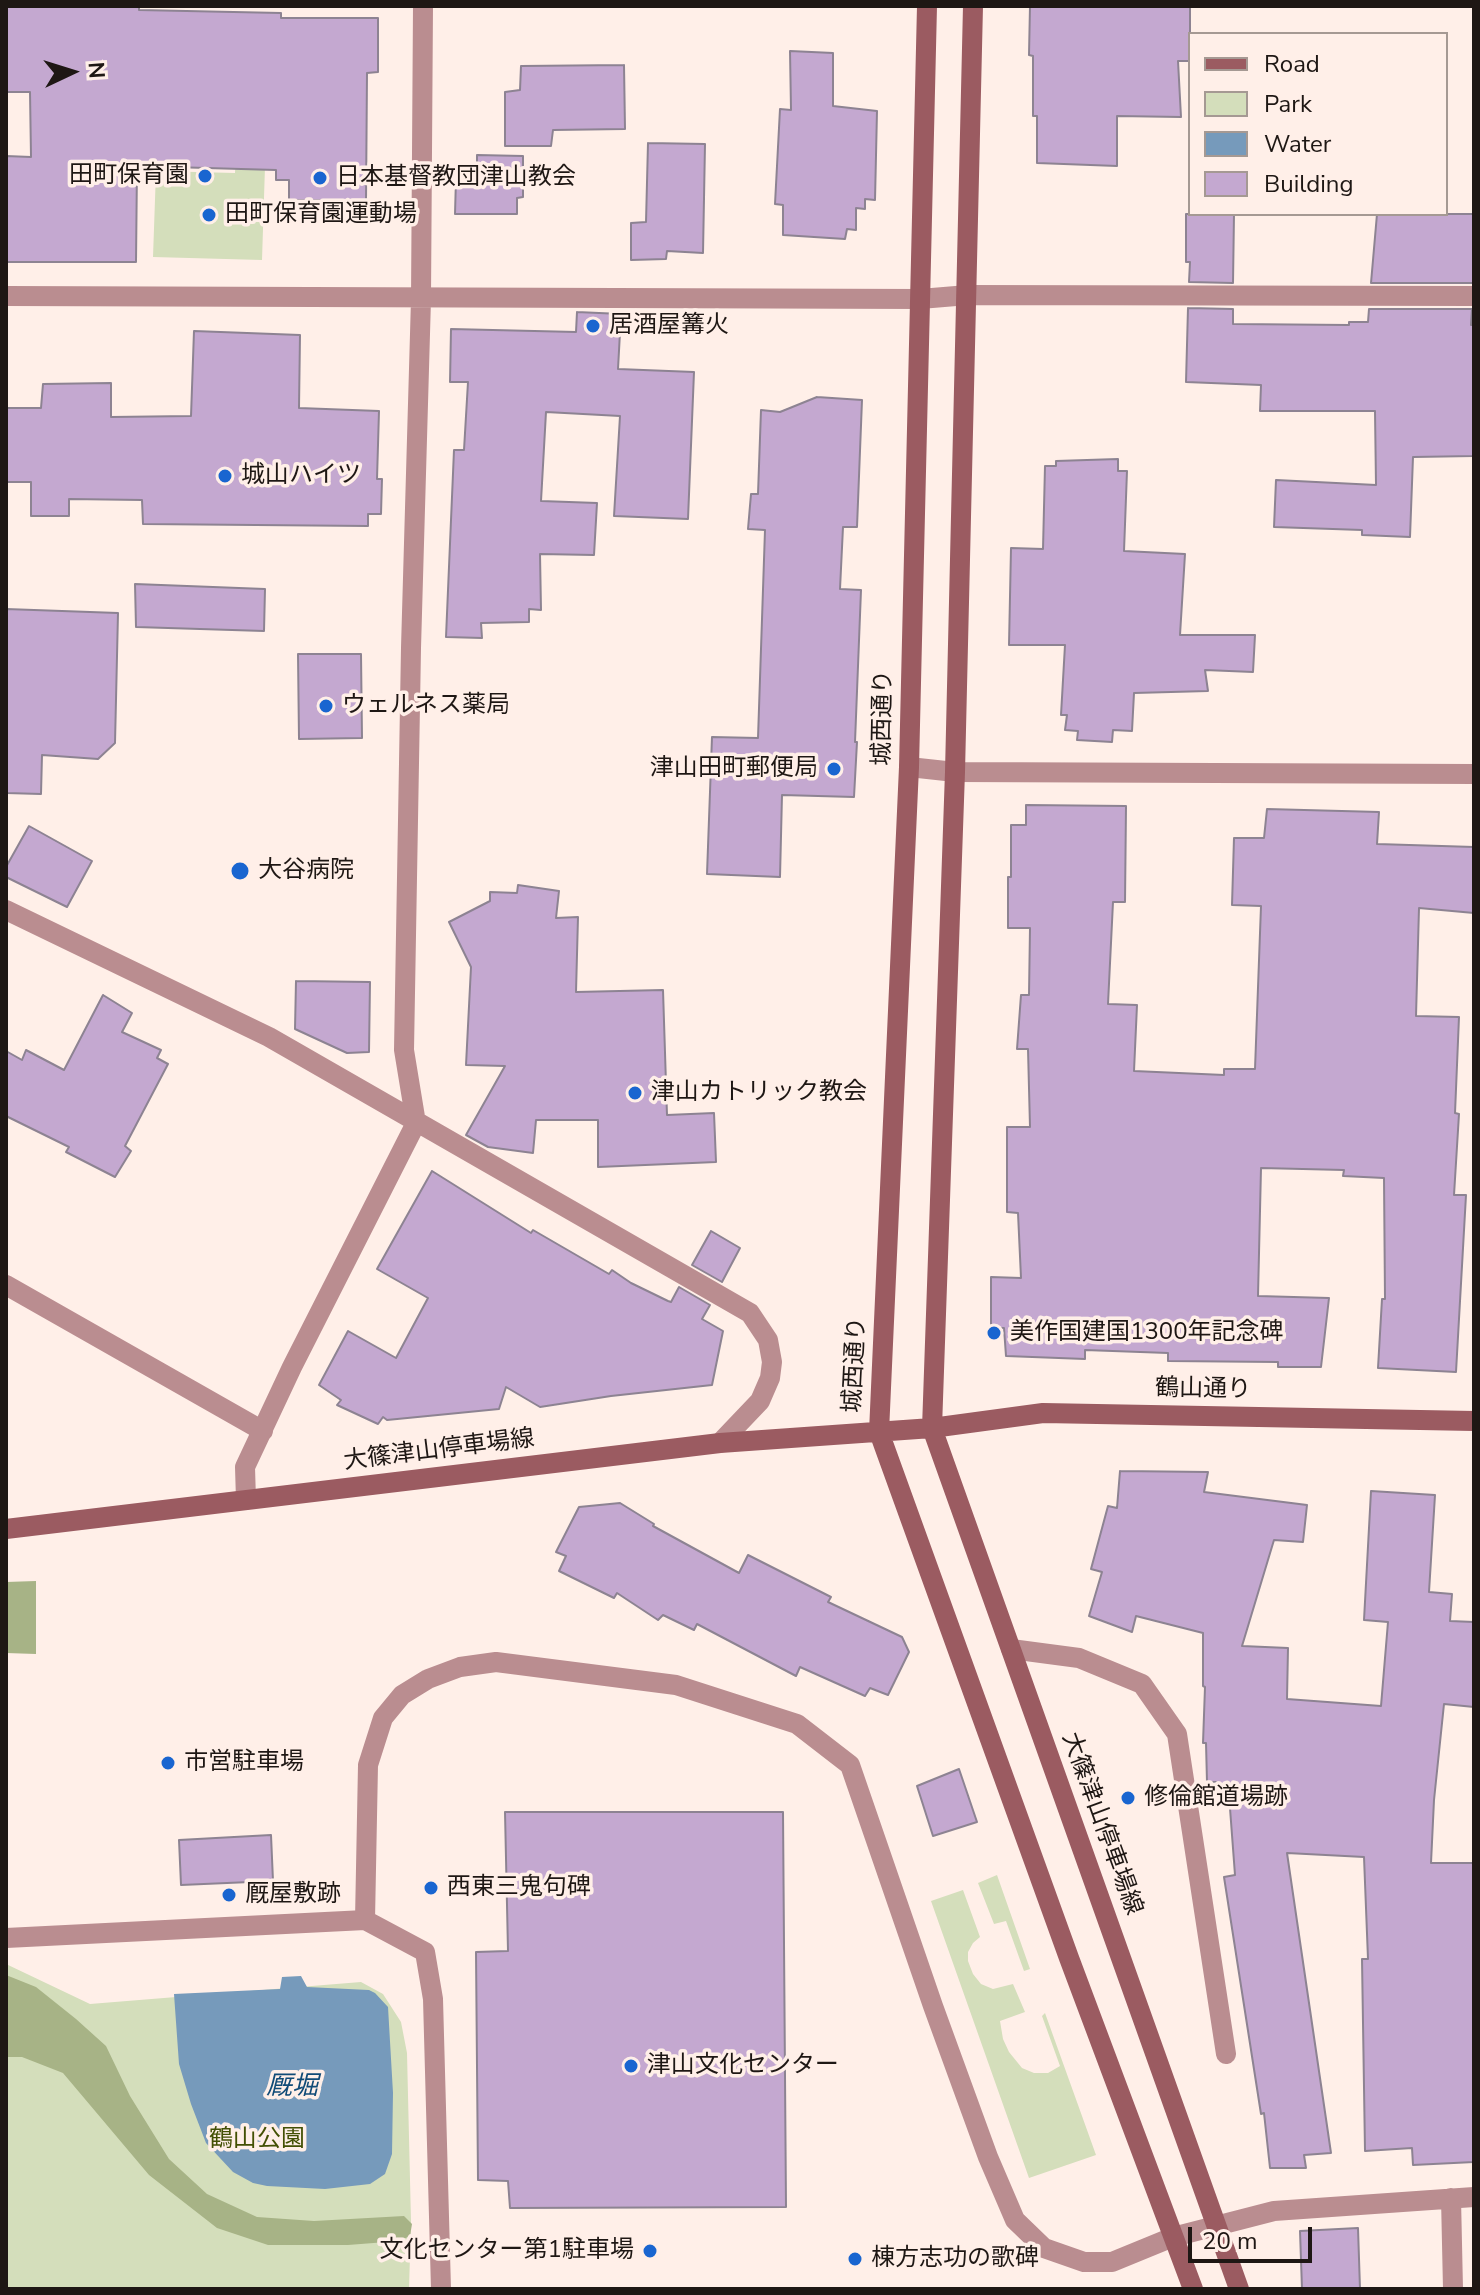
<!DOCTYPE html>
<html>
<head>
<meta charset="utf-8">
<style>
	body { margin:0 }
	#map { position:relative; width:1480px; height:2295px; overflow:hidden; background:#ffefe8; font-family:"Nunito Sans",sans-serif }
	canvas { display:block }
	.frame { position:absolute; inset:0; border:8px solid #1e1714; pointer-events:none }
	.legend { position:absolute; left:1188px; top:32px; width:260px; height:184px; box-sizing:border-box; background:#ffefe8; border:2px solid #a59993; margin:0; padding:10px 14px; list-style:none; font-size:24px; color:#1e1714 }
	.legend li { display:flex; align-items:center; gap:16px; height:40px }
	.legend b { width:40px; border:2px solid #a59993 }
	.north { position:absolute; left:32px; top:32px; width:80px; height:80px; -webkit-text-stroke:6px #ffefe8; paint-order:stroke; rotate:86deg; font-size:22px; font-weight:700; line-height:32px; text-align:center; color:#1e1714 }
	.north::after { content:''; display:block; margin:auto; width:28px; height:36px; background:#1e1714; clip-path:polygon(50% 0,100% 100%,50% 72%,0 100%) }
	.scale { position:absolute; left:1188px; top:2227px; width:124px; height:36px; box-sizing:border-box; border:4px solid #1e1714; border-top:0; padding-left:10px; font-size:24px; line-height:28px; white-space:nowrap; color:#1e1714; -webkit-text-stroke:6px #ffefe8; paint-order:stroke }
</style>
</head>
<body>
<div id="map">
<canvas width="1480" height="2295"></canvas>
<div class="frame"></div>
<ul class="legend">
<li><b style="height:10px;background:#9b5b61"></b>Road</li>
<li><b style="height:22px;background:#d4debb"></b>Park</li>
<li><b style="height:22px;background:#769abb"></b>Water</li>
<li><b style="height:22px;background:#c4a8d0"></b>Building</li>
</ul>
<div class="north">N</div>
<div class="scale">20 m</div>
</div>
<script>
const c = document.querySelector('canvas').getContext('2d');
c.lineJoin = 'round';
function fill(path, color) {
  c.fillStyle = color;
  c.fill(path, 'evenodd');
}
function poly(rows) {
  const path = new Path2D();
  for (const r of rows) {
    path.moveTo(r[0], r[1]);
    for (let i = 2; i < r.length; i += 2) path.lineTo(r[i], r[i + 1]);
  }
  return path;
}
function stroke(path, color, width, dash) {
  c.strokeStyle = color;
  c.lineWidth = width;
  c.lineCap = dash ? 'butt' : 'round';
  c.setLineDash(dash || []);
  c.stroke(path);
}
function write(font, color, halo, rows, align = 'center') {
  c.font = font + ' "Nunito Sans","Noto Sans JP",sans-serif';
  c.lineWidth = 7;
  c.setLineDash([]);
  c.textBaseline = 'middle';
  c.strokeStyle = halo;
  c.fillStyle = color;
  for (const [text, x, y, turn = 0] of rows) {
    c.save();
    c.translate(x, y);
    c.rotate((+turn || 0) * Math.PI / 180);
    c.textAlign = isNaN(turn) ? turn : align;
    if (halo) c.strokeText(text, 0, 0);
    c.fillText(text, 0, 0);
    c.restore();
  }
}
const green = poly([
	[238,103,267,104,262,260,153,257,156,171,235,173],
	[997,1875,1030,1969,1024,1971,1006,1921,994,1924,978,1883],
	[963,1890,980,1937,973,1943,968,1952,968,1961,973,1974,981,1984,993,1989,1013,1984,1025,2012,1000,2021,1003,2039,1009,2052,1022,2068,1034,2073,1048,2073,1060,2066,1042,2016,1045,2013,1096,2155,1029,2178,931,1901],
	[6,1964,90,2004,361,1982,383,1994,401,2022,407,2053,411,2222,409,2289,6,2289]
]);
const forest = poly([
	[36,1581,36,1654,6,1653,6,1582],
	[6,1975,36,1987,76,2019,106,2046,130,2096,169,2159,207,2194,257,2217,314,2221,404,2216,412,2224,410,2236,399,2241,348,2245,268,2245,217,2228,149,2175,63,2073,22,2057,6,2057]
]);
const water = poly([
	[301,1976,307,1987,369,1990,375,1993,388,2007,393,2093,392,2154,385,2174,370,2184,325,2189,267,2186,253,2183,233,2172,206,2143,191,2104,179,2064,174,1994,280,1989,282,1977]
]);
const building = poly([
	[6,6,139,6,139,10,281,13,281,18,378,18,378,72,367,73,366,201,289,200,289,180,276,180,276,170,137,166,136,262,6,262,6,156,31,157,30,92,6,92,6,6],
	[1030,6,1190,6,1190,61,1178,61,1181,117,1117,116,1117,166,1037,163,1037,116,1033,116,1033,56,1029,55,1030,6],
	[790,51,833,53,833,106,877,111,875,200,865,199,865,209,856,208,856,230,847,229,845,239,783,235,783,205,775,204,780,109,791,110,790,51],
	[624,65,625,129,553,130,551,146,505,146,505,92,520,90,521,66,624,65],
	[648,143,705,144,703,253,667,251,666,259,631,260,631,223,646,222,648,143],
	[477,155,523,156,523,197,517,198,517,214,455,214,456,178,477,177,477,155],
	[1186,214,1234,214,1233,283,1189,282,1190,262,1186,262,1186,214],
	[1377,214,1474,214,1473,283,1371,283,1377,214],
	[1188,308,1233,309,1233,324,1349,325,1349,322,1368,322,1369,309,1472,309,1471,325,1474,325,1474,456,1413,457,1410,537,1362,535,1362,530,1274,527,1276,480,1376,485,1375,411,1260,411,1261,385,1186,382,1188,308],
	[577,312,621,314,618,369,694,372,688,519,614,516,620,416,546,412,541,501,597,503,594,555,540,554,541,610,529,609,529,622,481,623,482,638,446,637,454,450,464,450,468,382,450,382,451,329,576,332,577,312],
	[194,331,300,335,299,408,379,411,377,479,382,479,381,514,368,514,368,526,143,524,142,500,69,499,69,516,31,516,31,482,6,482,6,408,41,408,43,384,111,383,111,417,191,416,194,331],
	[817,397,862,400,857,527,843,527,840,589,861,590,855,742,857,742,854,797,782,795,780,877,707,874,712,737,758,738,765,530,748,529,751,494,758,494,761,410,780,412,817,397],
	[1118,459,1118,471,1127,471,1124,551,1185,554,1180,635,1255,635,1253,672,1205,670,1208,691,1134,693,1132,731,1113,730,1112,742,1077,740,1078,731,1065,730,1067,715,1061,715,1065,645,1009,645,1011,548,1043,549,1045,466,1056,466,1056,461,1118,459],
	[135,584,265,589,264,631,136,627,135,584],
	[6,609,118,613,115,743,98,759,42,755,41,794,6,793,6,609],
	[298,654,361,654,362,738,299,739,298,654],
	[1026,805,1126,806,1125,902,1113,902,1108,1004,1137,1005,1134,1071,1224,1075,1224,1069,1255,1069,1261,906,1232,905,1234,838,1264,838,1267,809,1379,812,1377,844,1474,847,1474,913,1419,908,1416,1016,1459,1017,1455,1113,1459,1114,1454,1195,1466,1195,1456,1372,1378,1368,1382,1299,1385,1299,1384,1178,1343,1176,1344,1170,1261,1168,1258,1296,1329,1298,1321,1367,1278,1367,1278,1362,1168,1361,1168,1353,1085,1350,1085,1359,1006,1356,1004,1328,991,1328,991,1277,1021,1278,1018,1213,1007,1212,1007,1127,1030,1127,1028,1049,1017,1049,1021,995,1029,995,1030,928,1008,928,1008,877,1011,877,1011,825,1026,825,1026,805],
	[29,826,92,861,67,907,6,877,6,867,29,826],
	[518,885,559,891,556,918,578,917,576,992,663,990,667,1115,714,1113,716,1162,598,1167,598,1120,536,1120,533,1153,488,1147,466,1135,505,1066,466,1065,471,967,449,922,490,901,490,892,517,893,518,885],
	[296,981,370,982,369,1052,347,1053,295,1029,296,981],
	[103,995,132,1013,122,1032,161,1050,157,1058,168,1064,125,1146,131,1151,115,1177,66,1152,69,1147,6,1116,6,1051,22,1060,26,1050,64,1070,103,995],
	[432,1171,531,1233,533,1230,609,1274,612,1270,631,1283,668,1301,671,1302,679,1287,710,1305,702,1319,723,1331,712,1385,611,1396,540,1407,506,1387,499,1409,387,1420,383,1417,378,1424,337,1405,341,1400,319,1385,348,1331,396,1358,428,1298,377,1269,432,1171],
	[711,1231,740,1248,722,1282,692,1265,711,1231],
	[1120,1471,1208,1472,1204,1492,1307,1505,1303,1542,1274,1540,1242,1646,1288,1648,1287,1699,1381,1706,1388,1622,1364,1620,1371,1491,1435,1495,1429,1592,1452,1594,1450,1621,1474,1622,1474,1707,1444,1704,1434,1800,1431,1863,1474,1863,1474,2162,1413,2165,1412,2148,1365,2151,1362,1959,1368,1959,1364,1857,1287,1853,1331,2153,1304,2155,1306,2168,1270,2168,1264,2113,1261,2114,1224,1877,1235,1875,1229,1795,1219,1794,1216,1782,1207,1782,1206,1743,1203,1743,1205,1687,1203,1686,1203,1633,1136,1616,1132,1632,1089,1616,1102,1572,1091,1569,1108,1506,1117,1508,1120,1471],
	[620,1503,654,1524,653,1526,739,1573,748,1555,831,1597,828,1602,902,1637,909,1652,888,1695,870,1688,865,1696,800,1667,796,1676,697,1624,694,1630,663,1615,658,1620,617,1593,614,1598,559,1571,566,1556,556,1552,579,1507,620,1503],
	[959,1769,977,1822,933,1836,917,1786,959,1769],
	[505,1812,783,1812,786,2207,510,2208,508,2181,478,2180,476,1952,508,1951,505,1812],
	[271,1835,273,1881,181,1885,179,1840,271,1835],
	[1358,2228,1360,2289,1302,2289,1300,2231,1358,2228]
]);
const street = poly([
	[6,296,920,299,968,295,1474,296],
	[909,767,955,772,1474,774],
	[6,910,269,1037,750,1313,768,1340,772,1362,770,1378,760,1401,720,1443],
	[6,1285,263,1431],
	[246,1500,245,1467,292,1367,416,1123,404,1050,411,648,421,299,423,6],
	[1011,1649,1079,1658,1142,1684,1177,1734,1226,2054],
	[365,1920,368,1765,383,1718,402,1695,428,1679,460,1667,496,1662,676,1685,797,1724,850,1765,933,2006,988,2157,1015,2220,1044,2248,1084,2262,1112,2262,1173,2237,1274,2211,1474,2197],
	[6,1938,365,1920,425,1952,433,1999,441,2289],
	[1451,2198,1453,2289]
]);
const secondary = poly([
	[927,6,909,767,879,1432,1069,1958,1193,2289],
	[973,6,955,772,932,1428,1239,2289],
	[6,1529,720,1443,932,1428,1043,1413,1474,1421]
]);
const markers = [
	[205,176,8,"#1965d0"],
	[320,178,8,"#1965d0"],
	[209,215,8,"#1965d0"],
	[593,326,8,"#1965d0"],
	[225,476,8,"#1965d0"],
	[326,706,8,"#1965d0"],
	[834,769,8,"#1965d0"],
	[240,871,10,"#1965d0"],
	[635,1093,8,"#1965d0"],
	[994,1333,8,"#1965d0"],
	[168,1763,8,"#1965d0"],
	[1128,1798,8,"#1965d0"],
	[431,1888,8,"#1965d0"],
	[229,1895,8,"#1965d0"],
	[631,2066,8,"#1965d0"],
	[650,2251,8,"#1965d0"],
	[855,2259,8,"#1965d0"]
];
const poiNames = [
	["田町保育園",189,176,"right"],
	["日本基督教団津山教会",336,178],
	["田町保育園運動場",225,215],
	["居酒屋篝火",609,326],
	["城山ハイツ",241,476],
	["ウェルネス薬局",342,706],
	["津山田町郵便局",818,769,"right"],
	["大谷病院",258,871],
	["津山カトリック教会",651,1093],
	["美作国建国1300年記念碑",1010,1333],
	["市営駐車場",184,1763],
	["修倫館道場跡",1144,1798],
	["西東三鬼句碑",447,1888],
	["厩屋敷跡",245,1895],
	["津山文化センター",647,2066],
	["文化センター第1駐車場",634,2251,"right"],
	["棟方志功の歌碑",871,2259]
];
const streetNames = [
	["城西通り",884,718,-89],
	["城西通り",856,1365,-87],
	["鶴山通り",1203,1390,1],
	["大篠津山停車場線",439,1451,-7],
	["大篠津山停車場線",1101,1824,70]
];
const parkNames = [
	["鶴山公園",257,2140]
];
const waterNames = [
	["厩堀",292,2088]
];
fill(green, '#d4debb');
fill(forest, '#a7b386');
fill(water, '#769abb');
fill(building, '#c4a8d0');
stroke(building, '#8d8392', 2);
stroke(street, '#ba8d90', 20);
stroke(secondary, '#9b5b61', 20);
for (const [x, y, r, color] of markers) {
  const dot = new Path2D();
  dot.arc(x, y, r, 0, 2 * Math.PI);
  c.fillStyle = color;
  c.fill(dot);
  stroke(dot, '#ffefe8', 3);
}
write('24px', '#1e1714', '#ffefe8', poiNames, 'left');
write('24px', '#1e1714', '#ffefe8', streetNames);
write('24px', '#435004', '#ffefe8', parkNames);
write('italic 26px', '#114b77', '#ffefe8', waterNames);
</script>
</body>
</html>
